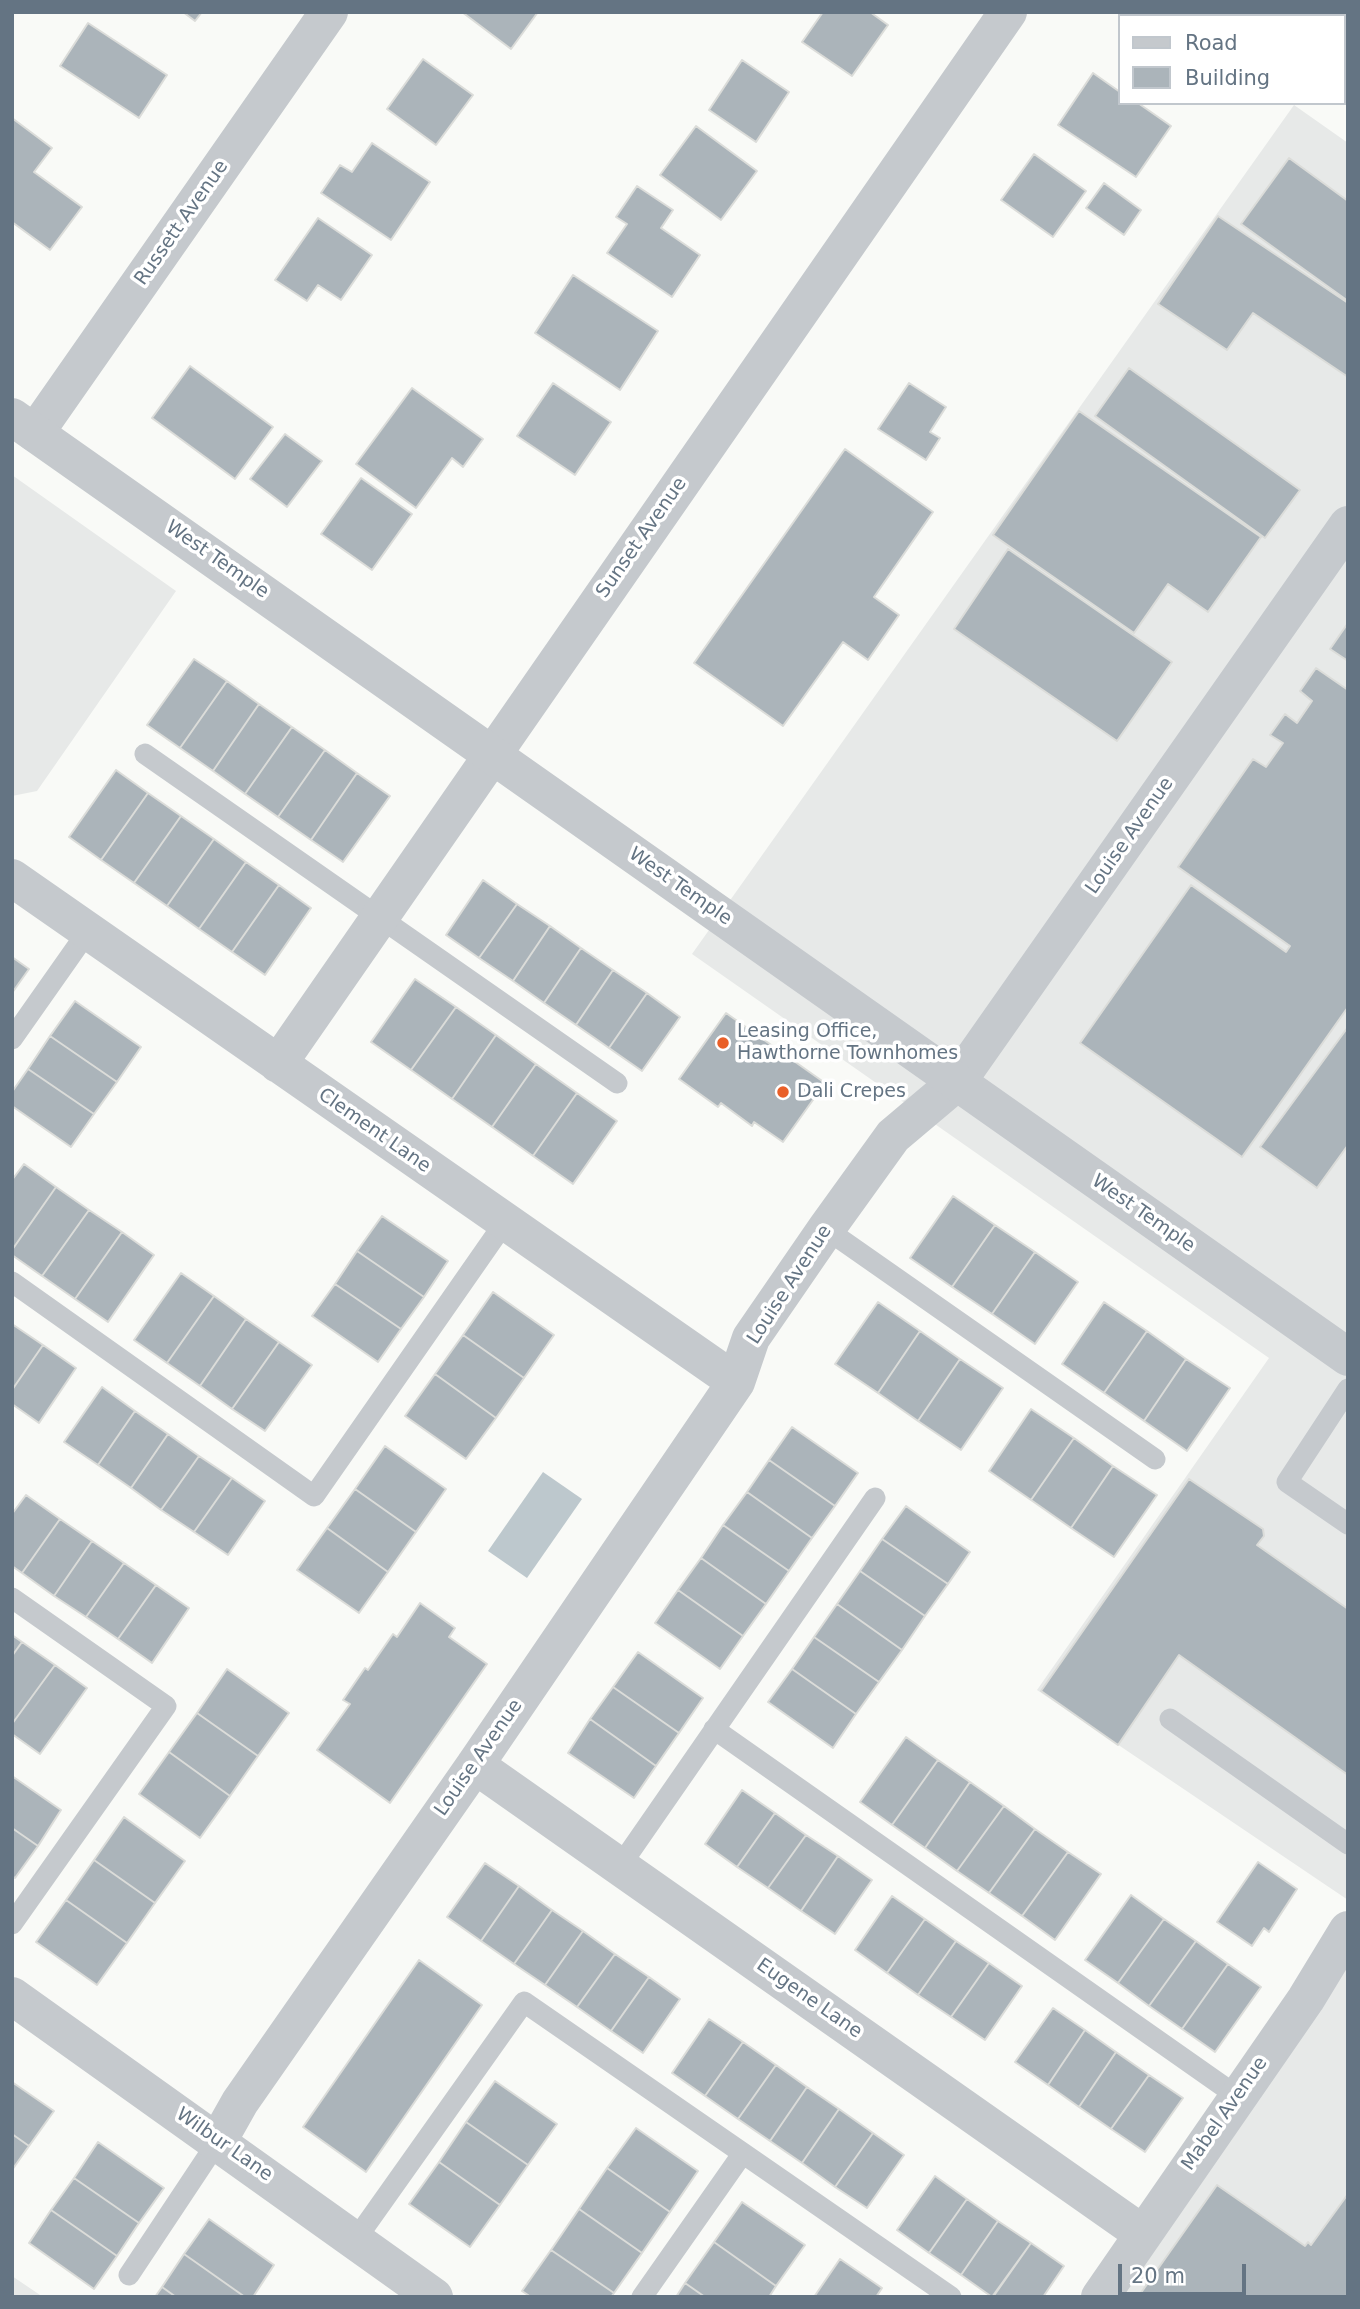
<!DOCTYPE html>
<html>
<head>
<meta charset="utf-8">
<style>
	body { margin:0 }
	#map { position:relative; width:1360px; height:2309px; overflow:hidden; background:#f9faf7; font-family:"DejaVu Sans",sans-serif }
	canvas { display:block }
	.frame { position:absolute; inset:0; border:14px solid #647483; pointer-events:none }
	.legend { position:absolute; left:1118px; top:14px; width:228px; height:91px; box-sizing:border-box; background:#fff; border:2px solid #c1c7cd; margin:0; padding:9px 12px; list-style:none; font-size:21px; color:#647483 }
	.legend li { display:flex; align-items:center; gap:14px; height:35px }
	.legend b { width:35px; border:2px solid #c1c7cd }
	.scale { position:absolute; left:1118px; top:2264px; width:128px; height:32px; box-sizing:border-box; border:4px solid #647483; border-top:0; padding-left:9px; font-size:21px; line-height:24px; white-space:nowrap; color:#647483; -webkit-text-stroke:5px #fff; paint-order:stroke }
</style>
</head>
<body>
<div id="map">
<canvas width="1360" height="2309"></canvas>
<div class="frame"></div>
<ul class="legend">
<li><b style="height:9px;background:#c5c9cd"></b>Road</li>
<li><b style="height:19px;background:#abb4ba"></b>Building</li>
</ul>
<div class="scale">20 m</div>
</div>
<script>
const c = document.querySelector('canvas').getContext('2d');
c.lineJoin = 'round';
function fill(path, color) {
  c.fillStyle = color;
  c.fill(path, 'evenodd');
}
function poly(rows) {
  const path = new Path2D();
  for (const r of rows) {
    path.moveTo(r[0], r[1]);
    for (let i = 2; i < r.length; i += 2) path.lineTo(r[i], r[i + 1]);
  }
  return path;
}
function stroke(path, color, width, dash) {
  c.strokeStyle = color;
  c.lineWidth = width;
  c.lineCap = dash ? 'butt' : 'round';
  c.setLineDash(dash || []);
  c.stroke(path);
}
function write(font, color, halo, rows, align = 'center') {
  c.font = font + ' "DejaVu Sans",sans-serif';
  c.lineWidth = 7;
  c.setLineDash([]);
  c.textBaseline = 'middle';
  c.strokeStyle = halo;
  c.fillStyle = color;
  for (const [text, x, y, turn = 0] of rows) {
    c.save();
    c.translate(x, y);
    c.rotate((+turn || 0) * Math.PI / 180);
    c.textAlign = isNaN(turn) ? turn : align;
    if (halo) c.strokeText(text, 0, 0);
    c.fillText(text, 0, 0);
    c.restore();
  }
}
const built = poly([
	[1294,105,1348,143,1348,1900,1037,1690,1269,1358,692,954],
	[12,475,176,591,37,791,12,796],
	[1348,1948,1348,2297,1113,2297],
	[12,2276,43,2297,12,2297]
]);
const water = poly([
	[543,1472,582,1499,527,1578,488,1551]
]);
const building = poly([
	[183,12,202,12,195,21,183,12],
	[462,12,538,12,511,49,462,12],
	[823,12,870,12,888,25,852,76,802,42,823,12],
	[1208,12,1348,12,1348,93,1344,90,1344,16,1206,16,1208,12],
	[88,23,167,75,139,118,60,66,88,23],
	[423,59,473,95,436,145,387,109,423,59],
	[742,60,789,92,756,142,709,110,742,60],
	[1093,73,1120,92,1120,103,1138,103,1171,126,1136,177,1058,125,1093,73],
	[12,118,52,148,34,172,82,207,50,250,12,222,12,118],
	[696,126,757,171,721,220,660,175,696,126],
	[372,143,430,182,391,240,321,193,340,165,352,172,372,143],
	[1034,154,1086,191,1053,237,1001,200,1034,154],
	[1289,158,1348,201,1348,301,1241,224,1289,158],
	[1104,183,1141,210,1124,235,1086,208,1104,183],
	[637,186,673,210,661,228,700,255,672,297,607,253,627,224,616,217,637,186],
	[1218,216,1348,303,1348,377,1253,313,1227,350,1158,304,1218,216],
	[318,218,372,255,341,300,318,285,307,301,275,280,318,218],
	[573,275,658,331,620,390,535,333,573,275],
	[190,366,273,427,235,479,152,418,190,366],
	[1129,368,1300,490,1265,538,1095,416,1129,368],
	[553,383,611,422,575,475,517,436,553,383],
	[909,383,946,407,930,432,940,438,926,460,878,429,909,383],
	[412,388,483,439,463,467,452,458,416,508,356,464,412,388],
	[1079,411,1261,537,1208,612,1168,584,1134,633,993,535,1079,411],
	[285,434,322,461,287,507,250,479,285,434],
	[845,449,933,512,874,597,899,615,868,660,843,642,783,726,694,663,845,449],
	[361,478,412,514,372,570,321,534,361,478],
	[1008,549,1172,662,1117,741,954,629,1008,549],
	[1348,623,1348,661,1330,649,1348,623],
	[194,659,227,681,180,748,147,725,194,659],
	[1316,668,1348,690,1348,1007,1242,1157,1080,1043,1191,885,1286,952,1290,946,1178,867,1253,759,1266,767,1283,743,1270,735,1285,714,1297,723,1312,701,1300,691,1316,668],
	[227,681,259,704,213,771,180,748,227,681],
	[259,704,292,727,245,794,213,771,259,704],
	[292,727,325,750,278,817,245,794,292,727],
	[325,750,357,773,311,840,278,817,325,750],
	[116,770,148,793,101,860,69,837,116,770],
	[357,773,390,796,343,862,311,840,357,773],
	[148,793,181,816,134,883,101,860,148,793],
	[181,816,214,839,167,906,134,883,181,816],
	[214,839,246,862,199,929,167,906,214,839],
	[246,862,279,885,232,952,199,929,246,862],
	[483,880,517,904,479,958,446,935,483,880],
	[279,885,311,908,265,975,232,952,279,885],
	[517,904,550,926,513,981,479,958,517,904],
	[550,926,581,948,544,1003,513,981,550,926],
	[581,948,613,970,576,1025,544,1003,581,948],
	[12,957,29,969,12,993,12,957],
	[613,970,647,993,609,1048,576,1025,613,970],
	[415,979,456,1007,411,1070,371,1042,415,979],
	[647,993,680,1017,642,1071,609,1048,647,993],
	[75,1001,141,1047,117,1082,50,1036,75,1001],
	[456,1007,496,1035,452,1099,411,1070,456,1007],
	[726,1013,825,1083,783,1142,754,1122,752,1126,721,1103,718,1107,679,1079,726,1013],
	[1348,1027,1348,1145,1317,1188,1260,1147,1348,1027],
	[496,1035,536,1064,492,1127,452,1099,496,1035],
	[50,1036,117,1082,94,1114,28,1069,50,1036],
	[536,1064,577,1093,533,1156,492,1127,536,1064],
	[28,1069,94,1114,71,1147,12,1106,12,1092,28,1069],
	[577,1093,617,1121,573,1184,533,1156,577,1093],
	[24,1164,56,1187,12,1250,12,1180,24,1164],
	[56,1187,89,1210,42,1276,12,1255,12,1250,56,1187],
	[953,1196,995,1225,952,1287,910,1258,953,1196],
	[89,1210,122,1232,75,1299,42,1276,89,1210],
	[382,1216,448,1261,424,1297,357,1251,382,1216],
	[995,1225,1035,1252,992,1314,952,1287,995,1225],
	[122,1232,154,1255,108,1322,75,1299,122,1232],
	[357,1251,424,1297,401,1329,335,1284,357,1251],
	[1035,1252,1078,1282,1035,1344,992,1314,1035,1252],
	[181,1273,214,1296,167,1363,134,1340,181,1273],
	[335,1284,401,1329,378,1362,312,1316,335,1284],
	[493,1292,554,1335,524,1378,463,1335,493,1292],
	[214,1296,246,1319,200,1386,167,1363,214,1296],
	[878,1302,920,1331,878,1393,835,1364,878,1302],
	[1104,1302,1147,1331,1104,1393,1062,1364,1104,1302],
	[246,1319,279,1342,232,1409,200,1386,246,1319],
	[12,1324,43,1345,12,1390,12,1324],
	[920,1331,960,1359,918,1421,878,1393,920,1331],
	[1147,1331,1186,1359,1144,1421,1104,1393,1147,1331],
	[463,1335,524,1378,496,1418,435,1374,463,1335],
	[279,1342,312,1365,265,1431,232,1409,279,1342],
	[43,1345,76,1368,39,1423,12,1404,12,1390,43,1345],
	[960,1359,1003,1388,961,1450,918,1421,960,1359],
	[1186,1359,1230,1388,1187,1451,1144,1421,1186,1359],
	[435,1374,496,1418,466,1459,405,1416,435,1374],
	[102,1387,135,1411,98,1465,64,1442,102,1387],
	[1031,1409,1074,1438,1031,1500,989,1471,1031,1409],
	[135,1411,168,1434,131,1488,98,1465,135,1411],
	[792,1427,858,1473,835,1506,769,1460,792,1427],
	[168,1434,199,1456,161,1510,131,1488,168,1434],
	[1074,1438,1113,1466,1071,1528,1031,1500,1074,1438],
	[385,1446,446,1489,416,1532,355,1489,385,1446],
	[199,1456,232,1478,194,1532,161,1510,199,1456],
	[769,1460,835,1506,812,1538,747,1492,769,1460],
	[1113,1466,1157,1495,1114,1557,1071,1528,1113,1466],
	[232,1478,265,1501,228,1555,194,1532,232,1478],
	[1189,1479,1263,1529,1264,1536,1257,1545,1348,1609,1348,1775,1179,1655,1118,1745,1041,1691,1189,1479],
	[355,1489,416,1532,388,1572,327,1528,355,1489],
	[747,1492,812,1538,789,1571,723,1525,747,1492],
	[26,1495,60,1519,22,1573,12,1566,12,1514,26,1495],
	[906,1506,970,1552,948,1584,882,1539,906,1506],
	[60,1519,92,1541,54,1596,22,1573,60,1519],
	[723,1525,789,1571,766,1604,701,1558,723,1525],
	[327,1528,388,1572,359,1613,297,1570,327,1528],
	[882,1539,948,1584,925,1616,860,1571,882,1539],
	[92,1541,124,1563,86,1617,54,1596,92,1541],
	[701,1558,766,1604,743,1636,678,1590,701,1558],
	[124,1563,156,1585,118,1639,86,1617,124,1563],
	[860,1571,925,1616,902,1650,837,1604,860,1571],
	[156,1585,189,1608,152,1663,118,1639,156,1585],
	[678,1590,743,1636,720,1669,655,1623,678,1590],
	[420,1603,455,1628,449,1637,487,1664,390,1803,317,1750,350,1704,343,1700,365,1668,368,1670,393,1634,397,1637,420,1603],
	[837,1604,902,1650,879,1682,814,1637,837,1604],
	[12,1635,22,1642,12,1656,12,1635],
	[814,1637,879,1682,856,1714,792,1669,814,1637],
	[22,1642,55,1665,12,1724,12,1656,22,1642],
	[638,1652,703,1698,679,1733,613,1687,638,1652],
	[55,1665,87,1688,40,1754,12,1734,12,1724,55,1665],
	[227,1669,289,1713,258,1756,197,1713,227,1669],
	[792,1669,856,1714,833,1748,768,1702,792,1669],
	[613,1687,679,1733,656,1766,590,1719,613,1687],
	[197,1713,258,1756,230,1796,169,1752,197,1713],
	[590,1719,656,1766,634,1798,568,1753,590,1719],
	[906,1737,938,1760,892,1825,860,1802,906,1737],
	[169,1752,230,1796,200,1838,139,1794,169,1752],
	[938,1760,970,1782,925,1848,892,1825,938,1760],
	[12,1776,61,1810,38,1846,12,1828,12,1776],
	[970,1782,1004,1806,957,1871,925,1848,970,1782],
	[742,1790,775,1813,737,1867,705,1844,742,1790],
	[1004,1806,1035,1829,989,1893,957,1871,1004,1806],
	[775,1813,806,1835,768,1888,737,1867,775,1813],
	[124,1817,185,1861,155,1903,94,1860,124,1817],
	[12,1828,38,1846,15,1878,12,1876,12,1828],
	[1035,1829,1068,1852,1022,1916,989,1893,1035,1829],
	[806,1835,838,1856,801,1911,768,1888,806,1835],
	[1068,1852,1101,1874,1055,1940,1022,1916,1068,1852],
	[838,1856,872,1880,835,1934,801,1911,838,1856],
	[94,1860,155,1903,127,1943,66,1900,94,1860],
	[1258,1862,1297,1889,1269,1932,1264,1928,1252,1946,1217,1922,1258,1862],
	[485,1863,519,1886,481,1941,447,1917,485,1863],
	[519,1886,552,1910,514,1964,481,1941,519,1886],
	[1131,1895,1164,1919,1118,1983,1085,1960,1131,1895],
	[892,1896,925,1919,887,1973,855,1950,892,1896],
	[66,1900,127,1943,97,1985,36,1942,66,1900],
	[552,1910,583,1931,545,1985,514,1964,552,1910],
	[925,1919,956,1941,918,1995,887,1973,925,1919],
	[1164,1919,1196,1941,1149,2006,1118,1983,1164,1919],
	[583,1931,615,1954,577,2007,545,1985,583,1931],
	[956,1941,989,1963,951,2017,918,1995,956,1941],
	[1196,1941,1228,1964,1182,2029,1149,2006,1196,1941],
	[615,1954,649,1977,611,2031,577,2007,615,1954],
	[419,1960,482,2005,366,2172,303,2127,419,1960],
	[989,1963,1022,1986,985,2040,951,2017,989,1963],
	[1228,1964,1261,1987,1215,2052,1182,2029,1228,1964],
	[649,1977,680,1999,643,2053,611,2031,649,1977],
	[1053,2008,1085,2030,1048,2085,1015,2062,1053,2008],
	[709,2019,743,2042,705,2096,672,2073,709,2019],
	[1085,2030,1116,2052,1079,2107,1048,2085,1085,2030],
	[743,2042,776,2065,738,2119,705,2096,743,2042],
	[1116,2052,1149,2075,1111,2129,1079,2107,1116,2052],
	[776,2065,807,2087,770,2141,738,2119,776,2065],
	[1149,2075,1183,2098,1145,2152,1111,2129,1149,2075],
	[495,2081,557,2124,528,2165,466,2122,495,2081],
	[12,2082,54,2111,29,2146,12,2134,12,2082],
	[807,2087,839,2109,802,2163,770,2141,807,2087],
	[839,2109,873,2133,835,2187,802,2163,839,2109],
	[466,2122,528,2165,500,2205,439,2162,466,2122],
	[636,2128,698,2171,670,2212,607,2168,636,2128],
	[873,2133,904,2155,867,2208,835,2187,873,2133],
	[12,2134,29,2146,12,2170,12,2134],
	[98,2142,164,2188,139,2223,74,2178,98,2142],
	[439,2162,500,2205,470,2247,409,2204,439,2162],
	[607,2168,670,2212,642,2253,579,2209,607,2168],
	[935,2176,967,2199,929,2253,897,2230,935,2176],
	[74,2178,139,2223,117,2256,51,2210,74,2178],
	[1217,2185,1305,2246,1308,2242,1311,2245,1348,2194,1348,2297,1138,2297,1217,2185],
	[967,2199,998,2221,961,2275,929,2253,967,2199],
	[742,2202,805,2245,776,2286,714,2242,742,2202],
	[579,2209,642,2253,614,2293,551,2250,579,2209],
	[51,2210,117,2256,94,2289,29,2243,51,2210],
	[209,2219,274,2265,253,2297,245,2297,184,2254,209,2219],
	[998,2221,1031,2243,992,2297,961,2275,998,2221],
	[714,2242,776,2286,769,2297,705,2297,685,2283,714,2242],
	[1031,2243,1064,2266,1043,2297,993,2297,1031,2243],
	[551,2250,614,2293,611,2297,531,2297,522,2291,551,2250],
	[184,2254,245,2297,176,2297,162,2287,184,2254],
	[840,2259,882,2288,876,2297,814,2297,840,2259],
	[685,2283,705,2297,676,2297,685,2283],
	[162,2287,176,2297,155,2297,162,2287]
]);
const service = poly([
	[145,754,617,1083],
	[12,1039,88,931],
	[826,1229,1155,1459],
	[12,1282,314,1496,505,1222],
	[1348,1389,1287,1482,1348,1524],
	[12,1598,166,1706,12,1924],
	[1170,1719,1348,1844],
	[714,1729,1237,2096],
	[620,1866,875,1498],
	[356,2239,524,2002,951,2297],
	[129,2275,218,2141],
	[642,2297,743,2153]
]);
const minor = poly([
	[35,433,329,12],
	[12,878,736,1382],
	[278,1064,1008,12],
	[475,1765,1143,2234],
	[12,1996,434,2297],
	[218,2141,240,2102,475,1765,736,1382,751,1338,826,1229,893,1136,957,1082,1348,525],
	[1100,2297,1306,1999,1348,1930]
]);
const tertiary = poly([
	[12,417,1348,1357]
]);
const markers = [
	[723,1043,7,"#e95f28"],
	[783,1092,7,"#e95f28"]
];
const streetNames = [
	["Russett Avenue",182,223,-55],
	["Sunset Avenue",642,538,-55],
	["West Temple",217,560,35],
	["Louise Avenue",1130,836,-55],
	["West Temple",680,887,35],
	["Clement Lane",374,1131,35],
	["West Temple",1143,1214,35],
	["Louise Avenue",790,1285,-57],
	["Louise Avenue",479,1758,-55],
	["Eugene Lane",809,1999,35],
	["Mabel Avenue",1225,2114,-55],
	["Wilbur Lane",224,2145,35]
];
const poiNames = [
	["Leasing Office,",737,1032],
	["Hawthorne Townhomes",737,1054],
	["Dali Crepes",797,1092]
];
fill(built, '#e7e9e8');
fill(water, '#bdc8cd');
fill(building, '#abb4ba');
stroke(building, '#dbdcd9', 2);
stroke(service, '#c5c9cd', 21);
stroke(minor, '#c5c9cd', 38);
stroke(tertiary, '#c5c9cd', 38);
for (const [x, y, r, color] of markers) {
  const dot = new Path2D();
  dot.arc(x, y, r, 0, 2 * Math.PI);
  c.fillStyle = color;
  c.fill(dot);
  stroke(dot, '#fff', 2.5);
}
write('19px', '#647483', '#fff', streetNames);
write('19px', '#647483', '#fff', poiNames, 'left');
</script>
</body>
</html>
